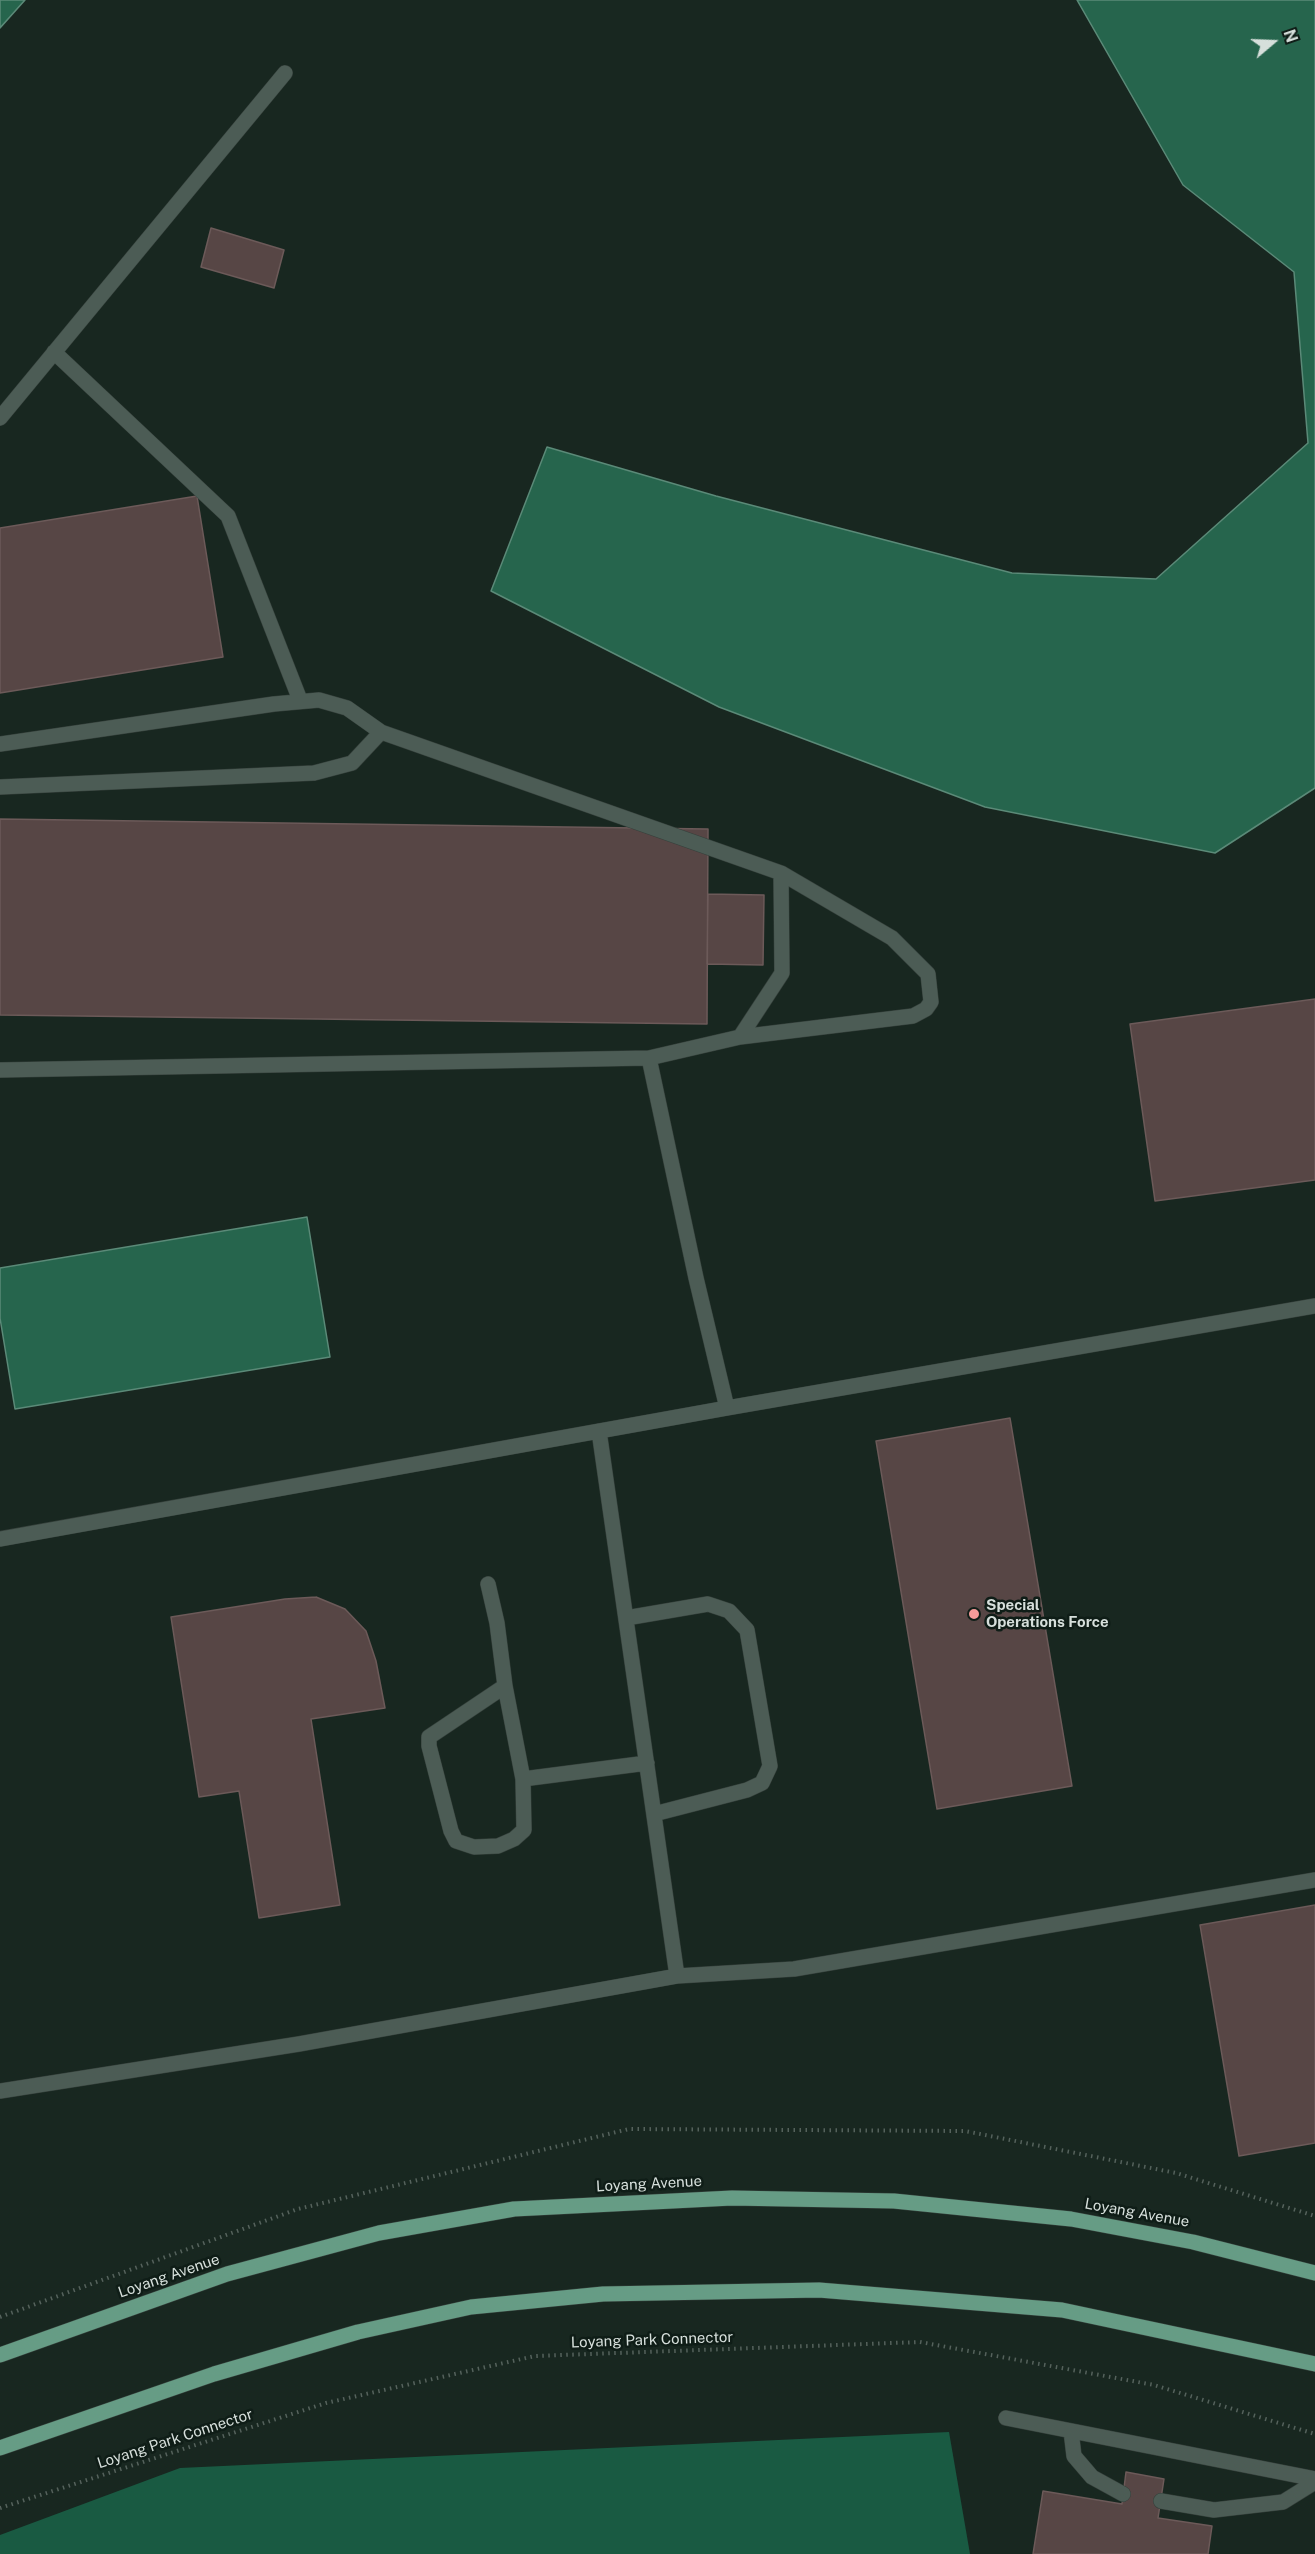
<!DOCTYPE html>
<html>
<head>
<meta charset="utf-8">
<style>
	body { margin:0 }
	#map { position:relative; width:1315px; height:2554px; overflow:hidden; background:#182720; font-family:"Public Sans",sans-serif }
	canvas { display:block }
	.north { position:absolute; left:1243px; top:12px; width:60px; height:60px; -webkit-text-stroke:4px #0f1d17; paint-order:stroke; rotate:71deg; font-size:16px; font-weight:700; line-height:24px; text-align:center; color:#d6dfdb }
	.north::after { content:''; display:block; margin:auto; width:21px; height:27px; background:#d6dfdb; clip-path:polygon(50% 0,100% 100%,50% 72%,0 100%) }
</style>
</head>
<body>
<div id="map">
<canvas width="1315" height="2554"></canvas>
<div class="north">N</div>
</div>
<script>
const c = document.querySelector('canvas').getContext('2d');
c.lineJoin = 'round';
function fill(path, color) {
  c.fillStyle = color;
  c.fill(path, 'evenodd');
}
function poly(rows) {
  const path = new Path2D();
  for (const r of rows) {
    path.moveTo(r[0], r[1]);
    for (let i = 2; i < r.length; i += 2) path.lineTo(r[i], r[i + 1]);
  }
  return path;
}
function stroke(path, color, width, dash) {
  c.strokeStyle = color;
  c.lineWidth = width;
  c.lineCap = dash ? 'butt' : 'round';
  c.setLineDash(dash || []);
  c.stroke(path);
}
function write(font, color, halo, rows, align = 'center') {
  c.font = font + ' "Public Sans",sans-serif';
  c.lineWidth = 5;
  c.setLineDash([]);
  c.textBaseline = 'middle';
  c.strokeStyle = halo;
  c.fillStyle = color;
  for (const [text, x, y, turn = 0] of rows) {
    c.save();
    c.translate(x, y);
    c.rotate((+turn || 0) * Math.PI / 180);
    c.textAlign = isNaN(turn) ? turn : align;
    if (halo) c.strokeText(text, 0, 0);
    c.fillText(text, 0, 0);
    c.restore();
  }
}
const forest = poly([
	[949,2432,970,2554,0,2554,0,2535,180,2468]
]);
const water = poly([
	[0,0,25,0,0,28,0,0],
	[1077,0,1315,0,1315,788,1215,853,985,807,719,707,491,591,547,447,716,496,1012,573,1156,579,1308,443,1294,272,1183,185,1077,0],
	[307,1217,330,1357,15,1409,0,1318,0,1268,307,1217]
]);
const building = poly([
	[211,228,284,250,274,288,201,267,211,228],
	[197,496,223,657,0,693,0,528,197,496],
	[0,819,708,829,707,1024,0,1015,0,819],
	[708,894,764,895,763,965,707,964,708,894],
	[1315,999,1315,1180,1155,1201,1130,1024,1315,999],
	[1010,1418,1072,1786,937,1809,876,1441,1010,1418],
	[316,1597,345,1609,366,1631,376,1661,385,1708,311,1719,340,1905,259,1918,239,1791,199,1797,171,1617,285,1599,316,1597],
	[1315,1905,1315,2143,1239,2156,1200,1925,1315,1905],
	[1126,2472,1164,2479,1158,2518,1212,2526,1208,2554,1033,2554,1043,2491,1122,2504,1126,2472]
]);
const path = poly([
	[0,2317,298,2209,629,2129,965,2131,1176,2173,1315,2216],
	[0,2508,326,2403,535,2356,920,2342,1154,2385,1315,2434]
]);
const lane = poly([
	[54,352,228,516,300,700],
	[0,418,285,73],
	[0,744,274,704,319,700,347,708,381,732,781,873,892,938,928,974,931,1002,926,1009,913,1016,740,1037,649,1058,0,1070],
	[0,787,314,773,352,763,381,732],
	[740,1037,782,973,781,873],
	[649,1058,696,1278,727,1408],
	[599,1431,677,1976],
	[0,1539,727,1408,1315,1306],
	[488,1584,497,1623,505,1686,523,1779,524,1830,514,1839,498,1846,474,1847,456,1841,451,1831,429,1746,429,1737,505,1686],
	[626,1618,708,1604,729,1611,747,1630,770,1766,762,1783,747,1790,654,1814],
	[523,1779,647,1763],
	[0,2091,299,2044,677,1976,794,1969,1315,1880],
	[1006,2418,1315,2479],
	[1071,2431,1074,2456,1092,2477,1123,2494],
	[1161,2501,1214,2510,1283,2502,1315,2482]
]);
const primary = poly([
	[0,2355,227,2274,379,2233,514,2209,732,2198,894,2201,1071,2219,1193,2242,1315,2273],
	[0,2448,214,2374,358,2332,471,2307,603,2294,819,2290,1062,2310,1315,2364]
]);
const markers = [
	[974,1614,6,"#f59b99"]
];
const poiNames = [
	["Special",986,1605],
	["Operations Force",986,1622]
];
const streetNames = [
	["Loyang Avenue",649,2184,-3],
	["Loyang Avenue",1137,2213,10],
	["Loyang Avenue",169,2276,-19],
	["Loyang Park Connector",652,2340,-2],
	["Loyang Park Connector",175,2439,-18]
];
fill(forest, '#195a42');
fill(water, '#26654d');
stroke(water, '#5b8a78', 1.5);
fill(building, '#574645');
stroke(building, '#6c5a59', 1.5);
stroke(lane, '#36413c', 16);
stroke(primary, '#36413c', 16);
stroke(path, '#55625c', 4, [1.5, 4.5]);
stroke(lane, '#4c5c55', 15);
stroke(primary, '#669c85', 15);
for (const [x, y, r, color] of markers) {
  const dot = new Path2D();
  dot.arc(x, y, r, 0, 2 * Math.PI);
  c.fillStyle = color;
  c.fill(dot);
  stroke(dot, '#0f1d17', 2);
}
write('bold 15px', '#d6dfdb', '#0f1d17', poiNames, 'left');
write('15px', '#d6dfdb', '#0f1d17', streetNames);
</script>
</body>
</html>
